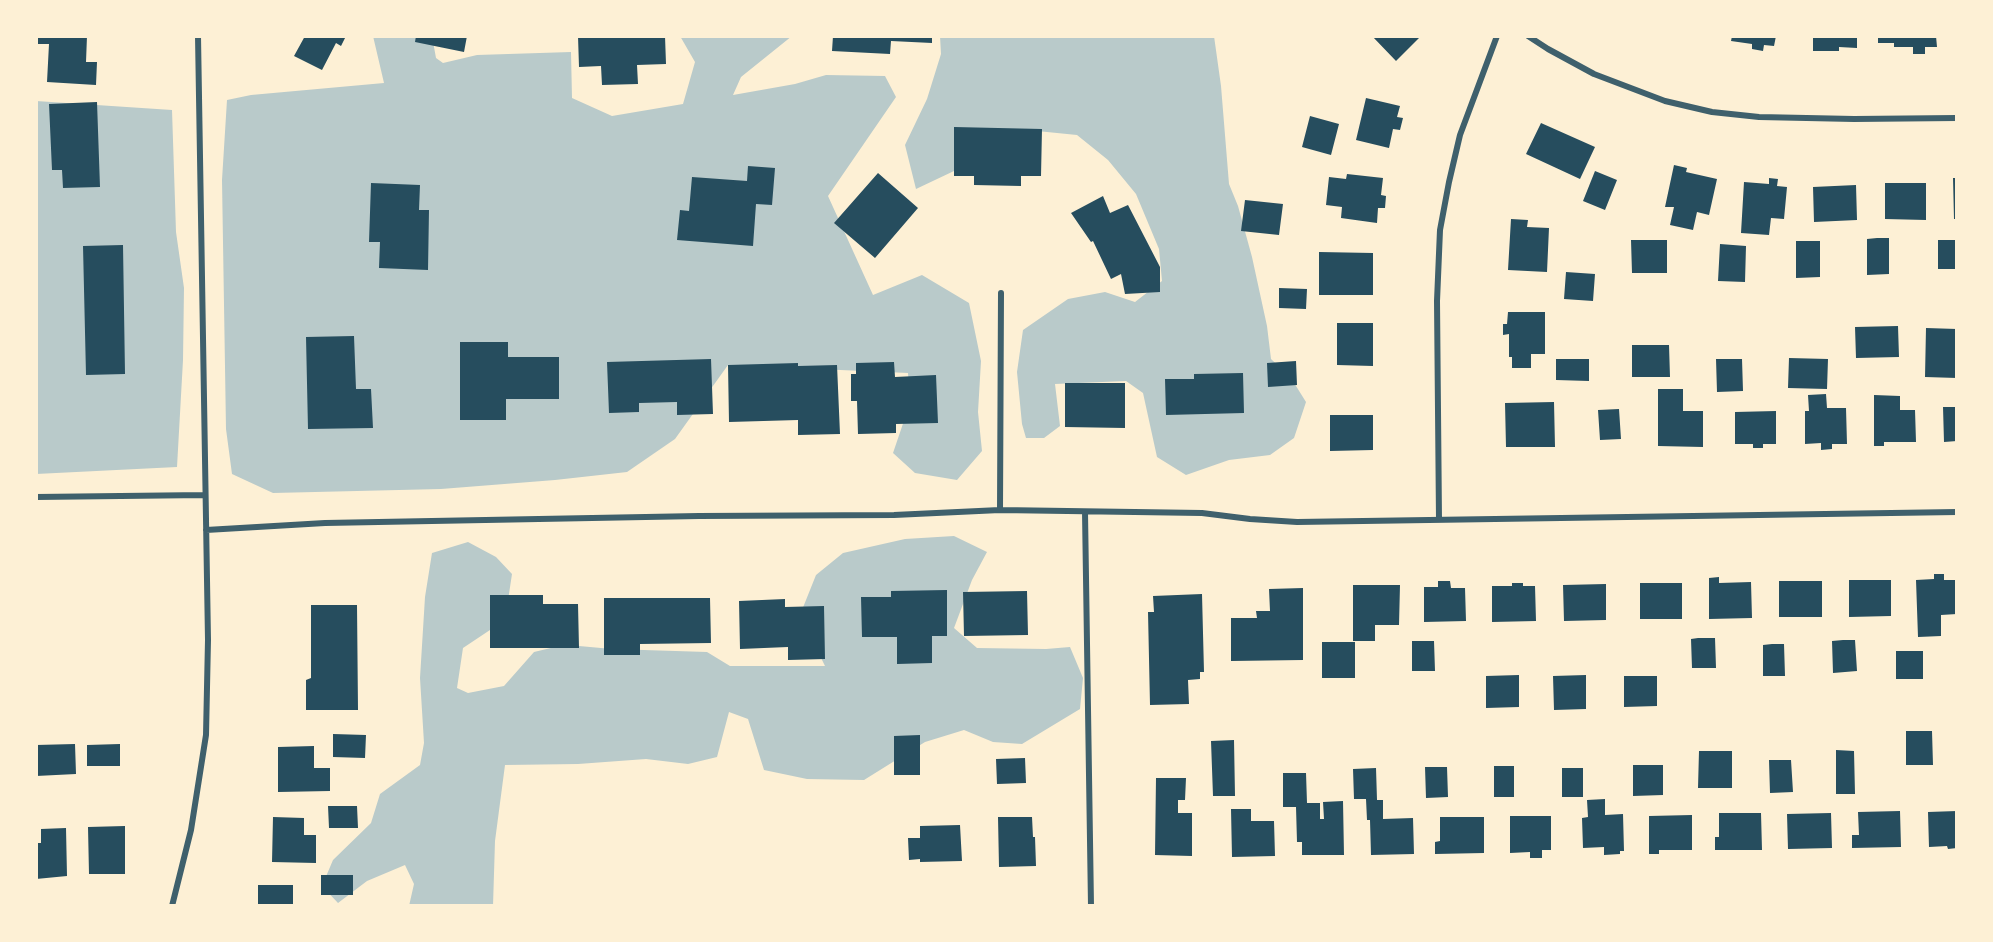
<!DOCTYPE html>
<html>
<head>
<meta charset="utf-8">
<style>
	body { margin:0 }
	#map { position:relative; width:1993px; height:942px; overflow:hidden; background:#fdf0d5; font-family:"Public Sans",sans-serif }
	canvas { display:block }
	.frame { position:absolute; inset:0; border:38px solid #fdf0d5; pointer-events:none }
</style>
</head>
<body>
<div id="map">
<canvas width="1993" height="942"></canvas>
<div class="frame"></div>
</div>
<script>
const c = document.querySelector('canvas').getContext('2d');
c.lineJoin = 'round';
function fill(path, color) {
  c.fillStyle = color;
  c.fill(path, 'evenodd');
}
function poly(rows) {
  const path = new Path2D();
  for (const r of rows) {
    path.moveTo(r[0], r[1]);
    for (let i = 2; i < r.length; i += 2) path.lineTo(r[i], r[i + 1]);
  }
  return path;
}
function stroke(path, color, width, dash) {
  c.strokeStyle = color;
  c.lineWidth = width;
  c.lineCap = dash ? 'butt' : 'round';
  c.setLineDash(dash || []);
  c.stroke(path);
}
const green = poly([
	[373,36,432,36,436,58,443,63,477,55,571,52,572,98,612,116,683,104,695,62,680,36,792,36,741,77,733,95,795,84,826,75,885,76,896,97,828,196,873,295,922,275,969,303,981,361,978,412,982,451,957,480,915,473,893,453,910,403,908,373,728,365,675,439,627,472,555,480,441,489,273,493,232,474,226,429,222,180,227,100,251,95,384,83],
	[940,36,1214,36,1221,86,1229,184,1238,206,1252,257,1267,326,1271,359,1291,378,1306,402,1294,438,1270,455,1229,460,1186,475,1157,457,1143,393,1126,381,1055,384,1060,426,1044,438,1026,438,1022,424,1017,372,1023,330,1068,299,1105,292,1135,302,1162,281,1159,249,1136,194,1108,160,1077,135,1017,129,954,171,916,189,905,145,927,99,941,54],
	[36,101,172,110,176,232,184,288,183,360,177,467,36,474],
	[954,536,987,552,972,580,954,628,977,648,1046,649,1070,647,1083,678,1080,709,1022,744,993,742,964,730,925,742,864,780,807,779,764,770,748,719,729,712,717,757,688,764,646,759,578,764,505,765,495,841,493,906,409,906,414,884,405,865,367,881,338,903,322,886,333,860,371,823,380,794,420,765,424,743,420,678,425,597,432,553,468,542,496,557,512,574,505,620,463,648,457,688,468,693,504,686,534,652,555,647,579,646,612,649,707,652,730,666,825,666,800,615,816,575,843,553,905,539]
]);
const building = poly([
	[36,36,87,36,86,62,97,62,96,85,47,82,49,44,36,44],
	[305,36,346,36,341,46,336,43,322,70,294,56],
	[416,36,467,36,464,52,415,42],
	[578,36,665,36,666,64,637,65,638,84,602,85,601,66,579,67],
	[833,36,932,36,932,43,891,41,890,54,832,51],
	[1372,36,1421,36,1396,61],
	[1732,36,1776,36,1774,46,1764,45,1763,51,1752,49,1752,44,1731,41],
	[1813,36,1857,36,1857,48,1839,47,1839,51,1813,51],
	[1878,36,1936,36,1937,47,1925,47,1925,54,1913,54,1913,47,1894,47,1894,43,1878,43],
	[1366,98,1400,106,1397,117,1403,118,1400,130,1393,129,1389,148,1356,140],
	[97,102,100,187,63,188,62,170,52,170,49,104],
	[1310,116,1339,124,1331,155,1302,147],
	[1541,123,1595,147,1580,179,1526,154],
	[954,127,1042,129,1041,176,1021,176,1021,186,974,185,974,176,954,176],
	[1674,165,1687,168,1686,172,1717,179,1709,215,1697,212,1693,230,1670,225,1674,207,1665,207],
	[748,166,775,168,772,205,756,204,753,246,677,240,680,210,689,211,692,177,747,181],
	[1595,171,1617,180,1605,210,1583,201],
	[878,173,918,208,875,258,834,223],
	[1347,174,1383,178,1381,195,1386,196,1385,208,1378,208,1377,223,1341,218,1342,207,1326,205,1329,177,1346,179],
	[1769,178,1778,179,1777,186,1787,187,1784,219,1771,218,1769,235,1741,233,1744,182,1769,184],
	[1953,178,1957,178,1957,219,1954,219],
	[371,183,420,185,419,210,429,210,428,270,379,268,380,242,369,242],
	[1885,183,1926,183,1926,220,1885,219],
	[1856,185,1857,220,1814,222,1813,187],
	[1103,196,1110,213,1128,205,1160,267,1160,292,1125,294,1121,274,1111,279,1093,241,1091,242,1071,213],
	[1245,200,1283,204,1279,235,1241,231],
	[1511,219,1528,220,1527,227,1549,228,1547,272,1508,270],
	[1877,238,1889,238,1889,274,1867,275,1867,239],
	[1631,240,1667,240,1667,273,1632,273],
	[1938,240,1957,240,1957,269,1938,269],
	[1796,241,1820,241,1820,277,1796,278],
	[1720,244,1746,246,1745,282,1718,281],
	[123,245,125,374,86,375,83,246],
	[1319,252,1373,253,1373,295,1319,295],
	[1566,272,1595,274,1593,301,1564,299],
	[1279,288,1307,289,1306,309,1279,308],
	[1508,312,1545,312,1545,354,1531,354,1531,368,1512,368,1512,357,1509,357,1509,334,1503,335,1503,324,1507,324],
	[1337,323,1373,323,1373,366,1337,365],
	[1898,326,1899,357,1856,358,1855,327],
	[1926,328,1957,329,1957,378,1925,377],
	[354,336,356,389,371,389,373,428,308,429,306,337],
	[460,342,508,342,508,357,559,357,559,399,506,399,506,420,460,420],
	[1632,345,1669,345,1670,377,1632,377],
	[1789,358,1828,359,1827,389,1788,388],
	[711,359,713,414,677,415,677,402,639,403,639,412,609,413,607,362],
	[1556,359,1589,359,1589,381,1556,380],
	[1716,359,1742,359,1743,391,1717,392],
	[1296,361,1297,385,1268,387,1267,363],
	[894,362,895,377,936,375,938,423,896,424,896,433,858,434,857,401,851,401,851,374,856,374,856,363],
	[798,363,798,366,837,365,840,434,798,435,798,420,729,422,728,365],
	[1243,373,1244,413,1166,415,1165,379,1194,379,1194,374],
	[1065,383,1125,383,1125,428,1065,427],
	[1658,389,1683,389,1683,411,1703,411,1703,447,1658,446],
	[1826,394,1827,408,1846,408,1847,444,1832,444,1832,449,1821,450,1821,443,1805,444,1805,411,1809,411,1808,395],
	[1874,395,1900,396,1900,410,1915,410,1916,442,1884,442,1884,446,1874,446],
	[1554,402,1555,447,1506,447,1505,403],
	[1943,407,1957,407,1957,441,1944,442],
	[1619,409,1621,439,1600,440,1598,410],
	[1776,411,1776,444,1763,444,1763,448,1753,448,1753,444,1735,444,1735,412],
	[1330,415,1373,415,1373,450,1330,451],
	[1934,574,1944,574,1944,580,1957,580,1957,614,1941,615,1941,636,1918,637,1916,580,1934,579],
	[1719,577,1719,583,1751,582,1752,618,1709,619,1709,578],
	[1849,580,1891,580,1891,616,1849,617],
	[1438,581,1450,581,1451,588,1465,588,1466,621,1424,622,1424,587,1438,587],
	[1779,581,1822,581,1822,617,1779,617],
	[1512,583,1523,583,1523,586,1535,586,1536,621,1492,622,1492,586,1512,586],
	[1640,583,1682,583,1682,619,1640,619],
	[1606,584,1606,620,1564,621,1563,585],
	[1353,585,1400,585,1399,625,1375,625,1375,641,1353,641],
	[1303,588,1303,660,1231,661,1231,618,1257,618,1256,611,1270,611,1269,589],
	[947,590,947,636,932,636,932,663,897,664,897,637,862,637,861,597,891,597,891,591],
	[1027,591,1028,635,964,636,963,592],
	[1202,594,1204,672,1200,672,1200,679,1188,680,1189,704,1150,705,1148,612,1154,612,1153,596],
	[490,595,543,595,543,604,578,604,579,648,490,648],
	[604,598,710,598,711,643,640,644,640,655,604,655],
	[785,599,785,607,824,606,825,659,788,660,788,647,740,649,739,601],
	[311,605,357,605,358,710,306,710,306,680,311,678],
	[1698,638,1715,638,1716,668,1692,668,1691,639],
	[1843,640,1855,640,1857,671,1833,673,1832,641],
	[1412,641,1434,641,1435,671,1412,671],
	[1322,642,1355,642,1355,678,1322,678],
	[1772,644,1784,644,1785,676,1763,676,1763,645],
	[1896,651,1923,651,1923,679,1896,679],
	[1519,675,1519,707,1486,708,1486,676],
	[1586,675,1586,709,1554,710,1553,676],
	[1624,676,1657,676,1657,706,1624,707],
	[1906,731,1932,731,1933,765,1906,765],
	[333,734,366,735,365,758,333,757],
	[920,735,920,775,894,775,894,736],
	[1234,740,1235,796,1213,796,1211,741],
	[75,744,76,774,36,776,36,745],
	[120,744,120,766,87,766,87,745],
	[314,746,314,768,330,768,330,791,278,792,278,747],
	[1836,750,1854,751,1855,794,1836,794],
	[1699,751,1732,751,1732,788,1698,788],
	[1025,758,1026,783,997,784,996,759],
	[1769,760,1791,760,1793,792,1770,793],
	[1633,765,1663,765,1663,795,1633,796],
	[1494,766,1514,766,1514,797,1494,797],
	[1425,767,1447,767,1448,797,1426,798],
	[1376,768,1377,800,1383,800,1383,819,1413,818,1414,854,1371,855,1370,820,1367,820,1366,799,1354,799,1353,769],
	[1562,768,1583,768,1583,797,1562,797],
	[1283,773,1306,773,1307,803,1320,803,1320,819,1324,819,1323,802,1343,801,1344,855,1302,855,1302,842,1297,842,1296,807,1283,807],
	[1156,778,1186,778,1185,800,1178,800,1178,813,1192,813,1192,856,1155,855],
	[1605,799,1605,815,1623,814,1624,851,1620,851,1620,854,1604,855,1604,847,1583,848,1582,818,1588,817,1587,800],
	[328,806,357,806,358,828,329,828],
	[1231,809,1251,809,1251,821,1274,821,1275,856,1232,857],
	[1900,811,1901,847,1852,848,1852,835,1859,835,1858,812],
	[1957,811,1957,848,1948,849,1947,846,1929,847,1928,812],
	[1719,813,1761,813,1762,850,1715,850,1715,837,1719,837],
	[1831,813,1832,848,1788,849,1787,814],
	[1692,815,1692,850,1659,850,1659,854,1649,854,1649,816],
	[1510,816,1551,816,1551,850,1542,850,1542,858,1530,858,1530,852,1510,853],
	[273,817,304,818,304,835,316,835,316,863,272,862],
	[998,817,1032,817,1033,837,1035,837,1036,866,999,867],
	[1440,817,1484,817,1484,853,1435,854,1435,842,1440,841],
	[960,825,962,861,920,862,920,859,909,860,908,838,920,838,920,826],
	[125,826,125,874,89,874,88,827],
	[66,828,67,876,36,879,36,843,41,843,41,829],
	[321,875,353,875,353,895,321,895],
	[258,885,293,885,293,906,258,906]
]);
const minor = poly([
	[1528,36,1548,49,1594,74,1665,101,1712,112,1759,117,1854,119,1957,118],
	[36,497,205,495],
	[1000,510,1001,293],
	[1085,512,1091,906],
	[1439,520,1437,301,1440,230,1449,182,1460,135,1497,36],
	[206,530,325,523,699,516,894,515,1000,510,1202,513,1250,519,1297,522,1957,512],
	[172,906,191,830,206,735,208,640,198,36]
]);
fill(green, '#b9caca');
fill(building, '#264d5e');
stroke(minor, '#3f606c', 6);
</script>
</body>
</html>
